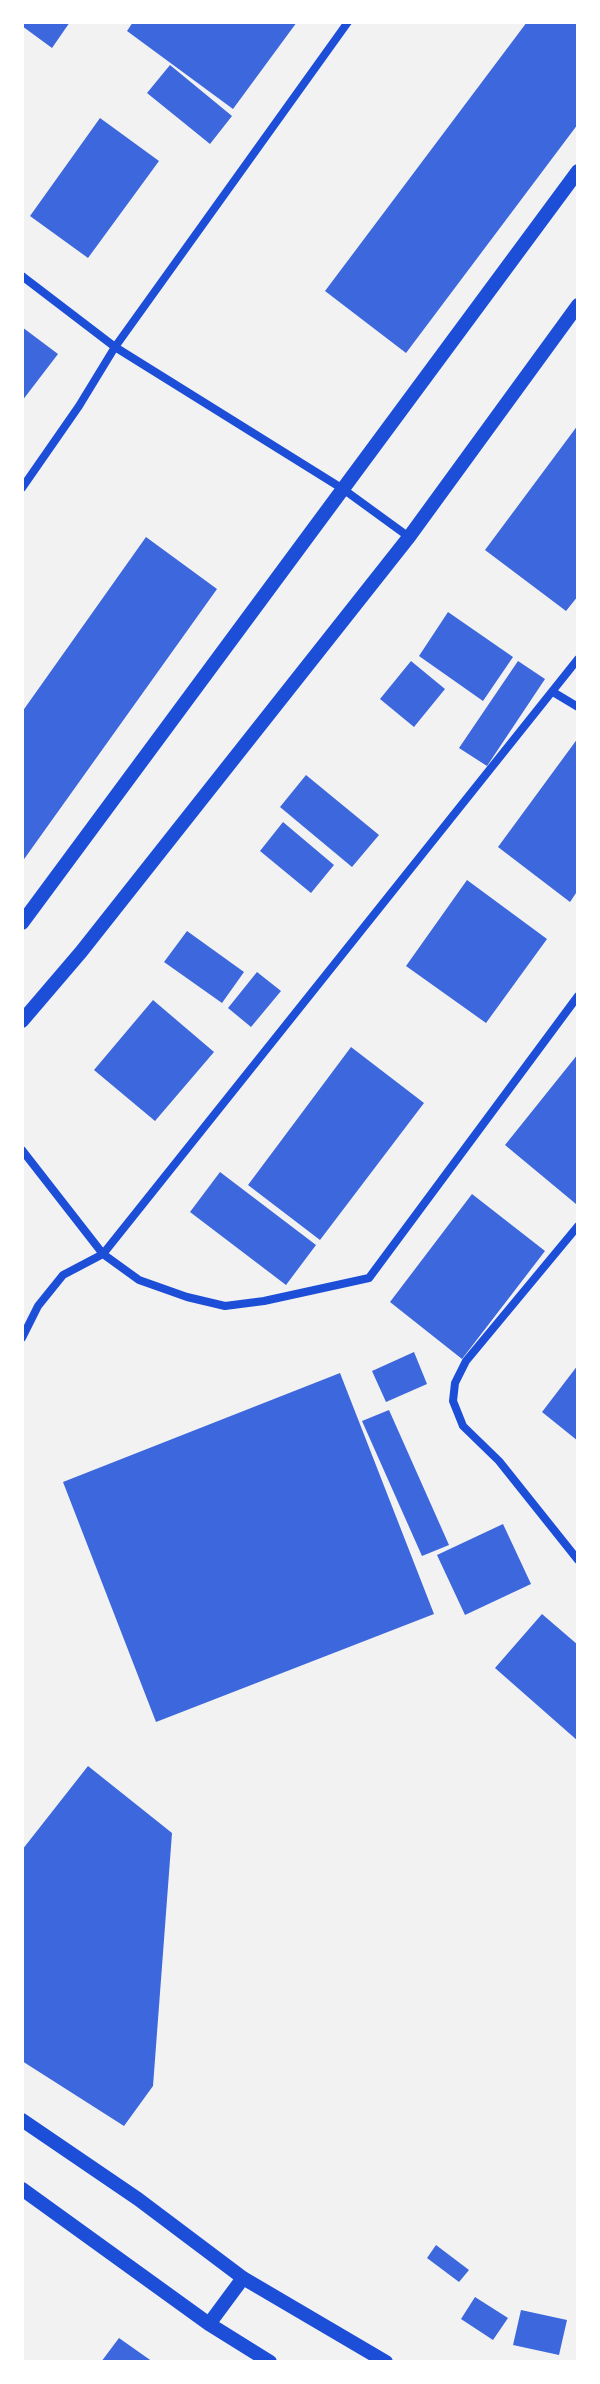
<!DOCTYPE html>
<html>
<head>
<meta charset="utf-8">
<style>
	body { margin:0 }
	#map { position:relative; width:600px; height:2384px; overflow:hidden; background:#f2f2f2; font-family:Commissioner,sans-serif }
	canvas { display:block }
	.frame { position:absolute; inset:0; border:24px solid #fff; pointer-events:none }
</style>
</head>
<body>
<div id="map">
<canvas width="600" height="2384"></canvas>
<div class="frame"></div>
</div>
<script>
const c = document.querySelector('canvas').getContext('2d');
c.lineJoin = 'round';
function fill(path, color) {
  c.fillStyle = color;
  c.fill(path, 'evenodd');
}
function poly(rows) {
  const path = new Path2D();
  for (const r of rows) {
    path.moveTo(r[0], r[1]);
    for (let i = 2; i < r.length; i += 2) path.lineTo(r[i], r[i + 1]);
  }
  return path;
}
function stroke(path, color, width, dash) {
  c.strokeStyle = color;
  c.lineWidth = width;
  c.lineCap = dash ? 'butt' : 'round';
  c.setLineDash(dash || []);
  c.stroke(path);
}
const building = poly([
	[22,22,70,22,52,48,22,26],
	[133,22,297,22,233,109,127,31],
	[527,22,578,22,578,124,406,353,325,291],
	[170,65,232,116,210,144,147,93],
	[100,118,159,161,88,258,30,216],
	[22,327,58,354,22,401],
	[578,425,578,596,566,611,485,550],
	[146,537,217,589,22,862,22,712],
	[448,612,513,657,483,701,419,656],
	[411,661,445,689,414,727,380,699],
	[518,661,545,679,487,766,459,748],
	[578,738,578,890,570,902,498,847],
	[306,775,379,835,352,867,280,807],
	[283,822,334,865,311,893,260,851],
	[467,880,547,939,486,1023,406,966],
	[187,931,244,972,222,1003,164,962],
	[257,972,281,991,251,1027,228,1008],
	[153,1000,214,1052,155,1121,94,1070],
	[351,1047,424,1103,320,1240,248,1185],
	[578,1054,578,1202,576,1204,505,1145],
	[220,1172,316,1245,286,1285,190,1212],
	[472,1194,545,1251,462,1359,390,1302],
	[414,1352,427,1384,386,1402,372,1371],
	[578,1365,578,1441,542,1412],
	[340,1373,434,1614,156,1722,63,1482],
	[389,1410,449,1545,422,1556,362,1421],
	[503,1524,531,1584,465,1615,437,1555],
	[542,1614,578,1645,578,1741,495,1668],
	[88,1766,172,1833,153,2086,124,2126,22,2061,22,1850],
	[436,2245,469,2270,459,2282,427,2258],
	[475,2297,508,2318,493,2340,461,2319],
	[521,2310,567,2320,559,2355,513,2345],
	[119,2338,153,2362,101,2362]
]);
const minor = poly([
	[22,276,115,347,343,489,409,537],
	[22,488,79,406,115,347,348,22],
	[553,692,578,707],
	[22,1150,103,1254,139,1280,187,1297,225,1306,264,1301,369,1278,578,996],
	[578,1226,466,1361,455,1383,453,1401,463,1426,499,1461,578,1560],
	[22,1338,38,1306,63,1275,103,1254,578,659]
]);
const tertiary = poly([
	[22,923,578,171],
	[22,1021,81,952,409,537,578,305],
	[22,2120,138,2199,243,2278,386,2362],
	[22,2189,209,2324,270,2362],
	[209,2324,243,2278]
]);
fill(building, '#3d67dc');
stroke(minor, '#1d4ed8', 8);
stroke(tertiary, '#1d4ed8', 14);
</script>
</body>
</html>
